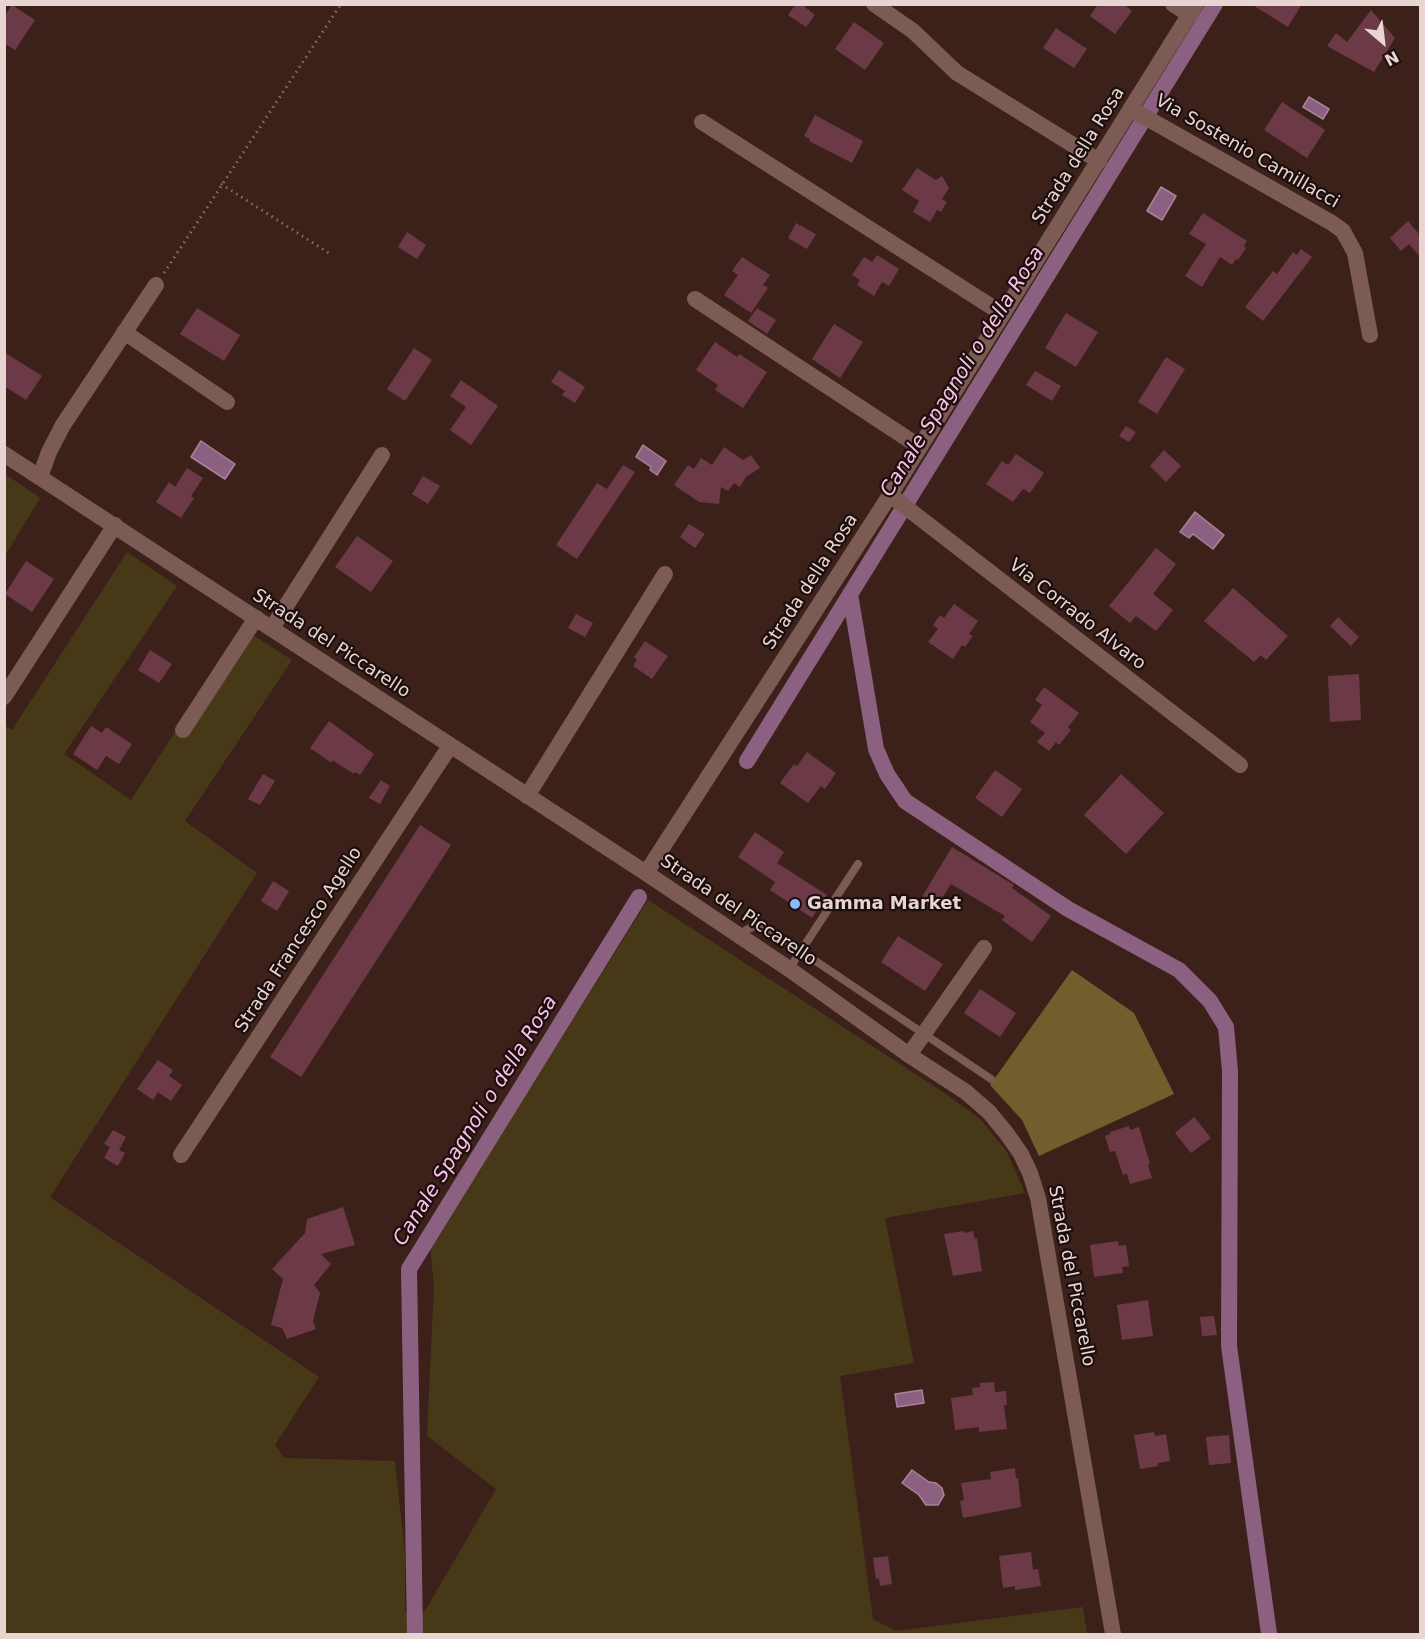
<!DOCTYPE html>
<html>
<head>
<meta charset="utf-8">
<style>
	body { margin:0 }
	#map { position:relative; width:1425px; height:1639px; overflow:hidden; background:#3c211b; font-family:"DejaVu Sans",sans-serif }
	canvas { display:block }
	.frame { position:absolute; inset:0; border:6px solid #e8d5d1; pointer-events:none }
	.north { position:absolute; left:1353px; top:12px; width:60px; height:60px; -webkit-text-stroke:4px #1b0e0c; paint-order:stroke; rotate:152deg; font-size:16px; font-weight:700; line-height:24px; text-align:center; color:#e8d5d1 }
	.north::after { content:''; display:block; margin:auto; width:21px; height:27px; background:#e8d5d1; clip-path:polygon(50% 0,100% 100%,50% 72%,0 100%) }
</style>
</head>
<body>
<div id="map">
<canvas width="1425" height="1639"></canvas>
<div class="frame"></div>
<div class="north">N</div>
</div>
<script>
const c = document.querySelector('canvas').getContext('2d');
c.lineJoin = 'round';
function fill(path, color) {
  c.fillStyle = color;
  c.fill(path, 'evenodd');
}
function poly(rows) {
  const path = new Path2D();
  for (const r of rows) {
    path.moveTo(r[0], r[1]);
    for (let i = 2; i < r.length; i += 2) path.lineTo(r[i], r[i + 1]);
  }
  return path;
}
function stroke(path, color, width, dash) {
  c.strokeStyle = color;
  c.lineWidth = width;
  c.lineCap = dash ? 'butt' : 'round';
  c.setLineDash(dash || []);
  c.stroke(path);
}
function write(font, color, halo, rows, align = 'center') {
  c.font = font + ' "DejaVu Sans",sans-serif';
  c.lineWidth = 4.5;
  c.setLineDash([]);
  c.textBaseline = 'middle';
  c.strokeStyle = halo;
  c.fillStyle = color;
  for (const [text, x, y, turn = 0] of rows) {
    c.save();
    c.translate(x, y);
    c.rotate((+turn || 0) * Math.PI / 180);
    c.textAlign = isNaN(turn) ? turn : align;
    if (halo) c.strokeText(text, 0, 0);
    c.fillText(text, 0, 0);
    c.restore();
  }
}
const green = poly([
	[5,474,40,498,5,556],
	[127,552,177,586,64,754,131,800,242,628,292,660,185,821,257,873,50,1197,319,1377,275,1445,284,1458,395,1461,405,1554,405,1612,425,1611,496,1489,427,1436,434,1285,430,1247,648,900,946,1094,980,1119,1007,1152,1025,1193,885,1218,914,1363,840,1376,873,1619,896,1631,1083,1607,1087,1634,5,1634,4,725,12,730]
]);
const forest = poly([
	[1072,970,1134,1013,1174,1094,1039,1156,1022,1120,990,1085]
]);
const water = poly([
	[1309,97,1329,109,1323,119,1303,107,1309,97],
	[1161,187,1176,196,1162,220,1147,211,1161,187],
	[201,441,235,464,225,479,191,457,201,441],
	[643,445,666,461,657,475,650,470,651,467,636,457,643,445],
	[1195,512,1224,535,1213,549,1193,534,1189,538,1180,532,1195,512],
	[922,1390,924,1403,897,1407,895,1394,922,1390],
	[912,1470,929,1482,936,1483,942,1488,944,1495,938,1505,926,1505,919,1495,902,1483,912,1470]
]);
const canal = poly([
	[850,594,876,749,887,774,905,801,1068,909,1179,970,1210,1001,1226,1027,1230,1071,1229,1346,1269,1634],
	[747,761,1215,4],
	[415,1634,409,1269,639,897]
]);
const building = poly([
	[796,4,801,4,815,15,806,27,788,15],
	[1098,4,1123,4,1132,11,1115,34,1090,16],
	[1251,4,1302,4,1288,27],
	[12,5,35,20,15,50,4,43,4,17],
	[1371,10,1395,38,1374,72,1327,46,1336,33,1347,42],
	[854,22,884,43,865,70,835,49],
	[1056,28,1087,49,1074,68,1043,48],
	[1282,102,1325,130,1307,158,1264,130],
	[815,115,863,141,852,163,809,141,810,139,804,136],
	[917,168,936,180,942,176,949,188,942,199,947,202,941,212,937,210,930,222,913,212,919,201,902,190],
	[1203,213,1247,241,1244,246,1246,248,1238,260,1236,259,1232,265,1220,257,1202,287,1185,276,1206,244,1189,234],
	[1408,221,1420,235,1420,257,1409,244,1401,251,1390,238],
	[796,223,816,234,807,249,788,238],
	[407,232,426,245,417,259,398,247],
	[1301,249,1312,257,1263,321,1245,307,1273,271,1277,274,1293,252,1297,255],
	[877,255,899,269,889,286,882,282,874,296,857,285,860,280,852,275,864,257,872,262],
	[742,257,770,275,763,285,768,288,751,313,724,295,738,275,732,271],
	[197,308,240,335,224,361,180,334],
	[757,308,776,320,767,334,748,321],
	[1066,313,1098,332,1076,367,1045,348],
	[834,324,863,342,840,378,812,359],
	[715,342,737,357,739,354,767,372,743,408,715,390,718,385,696,370],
	[414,348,432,360,405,401,387,389],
	[4,352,42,376,26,400,4,386],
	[1166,357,1185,369,1157,414,1138,402],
	[559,370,585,387,575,403,562,395,565,391,551,382],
	[1035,371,1061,386,1052,401,1026,385],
	[461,380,498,406,471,445,450,430,466,407,450,396],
	[1126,426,1136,432,1129,442,1119,436],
	[724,447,743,460,751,455,760,468,746,477,740,487,734,483,728,491,721,487,719,504,699,502,674,485,688,465,694,469,701,458,712,465],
	[1164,450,1181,466,1166,482,1150,466],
	[1016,454,1044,473,1030,493,1023,489,1013,502,986,484,1002,461,1008,465],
	[623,465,635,472,577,559,556,545,597,483,607,489],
	[187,468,203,478,191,496,194,498,181,518,156,502,169,482,175,487],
	[423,476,440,486,428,504,412,494],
	[689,524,705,534,695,548,680,537],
	[357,536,393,561,371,592,335,567],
	[1156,548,1176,564,1153,594,1173,610,1156,631,1136,616,1130,623,1109,606],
	[26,561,54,579,32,612,5,594],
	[1233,588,1288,636,1266,660,1261,655,1254,662,1204,621],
	[954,604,978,621,969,634,973,636,965,647,962,645,953,659,928,642,938,629,933,625,940,615,944,618],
	[576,614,593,623,585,637,568,628],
	[1338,617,1359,637,1351,646,1330,626],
	[645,641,668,656,652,679,633,666,637,660,634,657],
	[150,650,172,664,159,683,138,670],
	[1359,674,1361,720,1330,722,1328,676],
	[1044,687,1079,713,1068,727,1071,730,1059,745,1056,742,1049,751,1037,742,1045,733,1030,722,1042,705,1035,700],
	[329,721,374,754,360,775,355,772,354,774,332,760,332,763,310,748],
	[91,726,102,733,106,727,132,744,119,764,106,756,97,770,73,754],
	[807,752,836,773,825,789,821,786,808,803,780,783,794,764,797,766],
	[995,770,1022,789,1002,817,975,798],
	[263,774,275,781,260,805,248,799],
	[1121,774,1164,813,1126,854,1084,815],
	[381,780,390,786,380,804,369,798],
	[420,825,451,845,301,1077,270,1057],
	[755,832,784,852,777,863,827,895,812,918,770,890,775,882,738,857],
	[952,847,1014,885,1012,888,1051,916,1032,942,1002,920,1005,916,951,884,935,909,920,900],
	[273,881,289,891,277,911,261,901],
	[898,936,943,964,925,991,881,962],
	[980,989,1016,1013,1000,1037,964,1013],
	[158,1060,173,1070,169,1076,182,1085,171,1101,158,1092,153,1100,137,1089],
	[1194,1117,1211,1138,1191,1153,1175,1133],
	[1129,1126,1130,1130,1139,1127,1150,1164,1148,1165,1152,1178,1130,1184,1127,1174,1123,1175,1115,1151,1110,1152,1105,1136,1110,1134,1110,1132],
	[113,1130,126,1137,119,1150,125,1153,118,1166,104,1158,110,1147,104,1144],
	[343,1207,355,1245,321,1254,331,1264,314,1285,320,1293,313,1321,316,1329,287,1339,282,1328,271,1325,283,1279,272,1269,305,1233,307,1219],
	[964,1231,964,1233,973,1231,975,1239,977,1238,982,1271,953,1276,944,1234],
	[1118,1241,1119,1246,1126,1245,1129,1266,1122,1267,1123,1273,1094,1277,1090,1245],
	[1148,1300,1153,1336,1122,1340,1117,1305],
	[1214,1316,1217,1335,1202,1336,1200,1317],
	[994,1382,995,1392,1006,1391,1007,1405,1004,1405,1007,1429,979,1432,979,1427,955,1430,951,1398,973,1395,972,1388,980,1387,980,1383],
	[1154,1432,1155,1436,1166,1434,1170,1461,1158,1463,1158,1466,1140,1469,1134,1435],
	[1229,1435,1231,1463,1209,1465,1206,1437],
	[1015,1468,1016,1478,1018,1478,1021,1507,963,1518,960,1501,964,1500,961,1483,991,1479,990,1472],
	[1031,1552,1033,1570,1038,1569,1041,1586,1015,1590,1015,1586,1003,1588,999,1556],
	[888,1556,892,1584,880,1586,879,1578,876,1579,873,1558]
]);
const path = poly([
	[221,184,332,255],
	[164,273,341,4]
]);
const service = poly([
	[741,936,746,930,755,926,768,929,991,1079],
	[789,969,858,864]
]);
const minor = poly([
	[874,4,913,31,957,73,1099,161],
	[1173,4,1190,15],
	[1131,109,1332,223,1343,231,1355,253,1370,335],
	[702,122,1003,314],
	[695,299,920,447],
	[124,332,227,402],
	[40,477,49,452,63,425,156,285],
	[890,495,1240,765],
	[272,628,382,455],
	[4,697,115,525],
	[183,730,256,618],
	[527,796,665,574],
	[909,1055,984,948],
	[181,1155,450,746]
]);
const tertiary = poly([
	[4,454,646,873,789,969,909,1055,966,1092,989,1112,1007,1134,1021,1154,1030,1173,1038,1198,1113,1634],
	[646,873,890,495,1196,4]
]);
const markers = [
	[795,904,6,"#89bafc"]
];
const streetNames = [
	["Via Sostenio Camillacci",1247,152,30],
	["Strada della Rosa",1079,156,-58],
	["Strada della Rosa",811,582,-57],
	["Via Corrado Alvaro",1077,615,38],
	["Strada del Piccarello",331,644,33],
	["Strada del Piccarello",738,911,34],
	["Strada Francesco Agello",299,940,-57],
	["Strada del Piccarello",1071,1276,79]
];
const poiNames = [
	["Gamma Market",807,904]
];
const waterNames = [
	["Canale Spagnoli o della Rosa",963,372,-58],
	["Canale Spagnoli o della Rosa",476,1121,-58]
];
fill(green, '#473917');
fill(forest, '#725e2d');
fill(water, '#8c6080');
stroke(water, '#a88398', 1.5);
stroke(canal, '#8c6080', 16);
fill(building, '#6c3a46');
stroke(path, '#856d68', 3, [1.5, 4.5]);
stroke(service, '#7b5b54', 8);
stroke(minor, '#7b5b54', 16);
stroke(tertiary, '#7b5b54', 16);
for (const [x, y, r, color] of markers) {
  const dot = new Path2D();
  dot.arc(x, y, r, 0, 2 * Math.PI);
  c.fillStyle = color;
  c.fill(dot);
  stroke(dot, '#1b0e0c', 2);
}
write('18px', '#e8d5d1', '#1b0e0c', streetNames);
write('bold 18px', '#e8d5d1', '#1b0e0c', poiNames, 'left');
write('italic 20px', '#f9c1e8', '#1b0e0c', waterNames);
</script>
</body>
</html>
